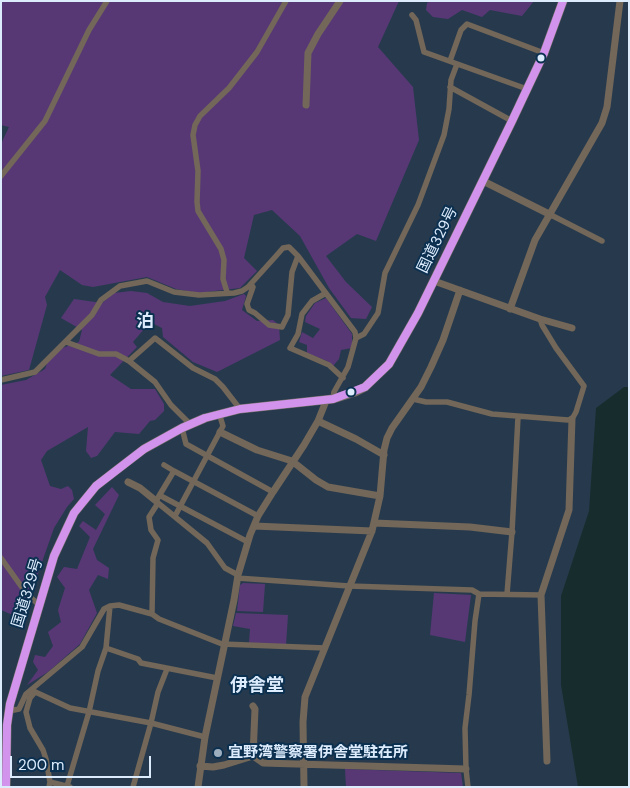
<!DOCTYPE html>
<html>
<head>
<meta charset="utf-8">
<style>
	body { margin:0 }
	#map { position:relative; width:630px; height:788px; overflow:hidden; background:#273a4d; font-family:"DM Sans",sans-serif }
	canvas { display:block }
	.frame { position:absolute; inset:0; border:2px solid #dcecfd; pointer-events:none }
	.scale { position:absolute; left:10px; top:756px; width:141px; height:22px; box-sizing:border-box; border:2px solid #dcecfd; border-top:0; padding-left:6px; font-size:15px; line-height:18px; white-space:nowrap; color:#dcecfd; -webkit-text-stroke:4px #0c3050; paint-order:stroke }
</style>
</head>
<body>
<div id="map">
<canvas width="630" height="788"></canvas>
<div class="frame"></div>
<div class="scale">200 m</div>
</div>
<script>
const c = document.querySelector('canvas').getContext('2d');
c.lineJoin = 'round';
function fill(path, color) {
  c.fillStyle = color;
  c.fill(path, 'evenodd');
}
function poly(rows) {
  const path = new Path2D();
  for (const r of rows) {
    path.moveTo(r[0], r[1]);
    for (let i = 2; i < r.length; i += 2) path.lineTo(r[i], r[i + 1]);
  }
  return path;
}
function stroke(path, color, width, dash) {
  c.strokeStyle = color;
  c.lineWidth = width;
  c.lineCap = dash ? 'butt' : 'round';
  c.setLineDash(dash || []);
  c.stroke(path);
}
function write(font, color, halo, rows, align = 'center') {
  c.font = font + ' "DM Sans","Noto Sans JP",sans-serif';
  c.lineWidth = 4;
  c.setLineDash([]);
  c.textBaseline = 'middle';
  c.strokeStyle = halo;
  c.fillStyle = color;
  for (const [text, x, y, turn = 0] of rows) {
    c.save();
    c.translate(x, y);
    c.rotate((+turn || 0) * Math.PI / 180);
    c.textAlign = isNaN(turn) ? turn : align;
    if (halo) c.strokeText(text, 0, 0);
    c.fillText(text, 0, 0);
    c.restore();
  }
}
const green = poly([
	[1,1,399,1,378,47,413,87,419,140,376,241,357,234,326,256,346,282,372,307,366,319,351,318,329,288,300,236,272,210,254,215,244,258,257,271,240,288,198,293,176,289,147,277,93,287,82,285,60,270,45,297,47,305,29,370,1,376,1,144,9,127,1,125],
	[431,1,534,1,522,16,490,10,482,17,462,10,448,19,433,17,426,10,427,3],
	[131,291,147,293,163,302,190,306,225,301,244,294,246,296,242,310,257,321,273,320,279,325,280,340,217,372,193,362,163,337,162,328,150,322,133,342,137,347,110,375,131,389,155,389,164,404,164,411,155,420,150,421,139,434,115,432,97,456,91,458,86,451,88,427,47,451,41,460,50,486,61,489,68,486,72,490,74,499,67,507,54,528,22,619,1,610,1,385,26,380,45,369,51,352,79,342,82,330,61,318,74,299,102,303,114,293],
	[326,298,352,334,352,348,341,350,339,359,333,366,327,361,307,353,307,345,299,342,302,332,313,338,320,329,305,322,306,316,315,303],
	[112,487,119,495,93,549,97,560,109,568,108,579,98,575,89,590,97,613,80,644,48,672,27,685,38,670,33,662,35,655,45,657,53,646,48,632,61,622,58,610,65,588,57,577,64,567,77,569,90,537,79,526,83,521,96,530,105,514,95,505],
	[243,583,265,584,263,612,237,611,240,585],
	[434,593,471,595,465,642,430,635],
	[236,613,288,615,286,645,249,643,250,629,233,626],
	[345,769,461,773,463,787,346,787]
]);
const water = poly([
	[624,387,629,387,629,787,578,787,561,685,561,596,589,511,596,408]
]);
const minor = poly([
	[412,15,416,20,424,52,527,89],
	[450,61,461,30,467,24,544,53],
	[450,87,512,121],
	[1,176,45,121,89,30,107,1],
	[551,215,602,241],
	[251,284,253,287,247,304,249,310,255,313,269,325,282,327,288,315,292,272,298,256],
	[227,292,223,279,224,260,221,249,198,211,197,202,198,171,193,135,195,125,200,116,229,88,257,52,286,1],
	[326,293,312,301,302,314,298,334,290,348,329,365,343,378],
	[356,338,364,334,378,313,385,273,418,205,444,135,449,109,451,80,457,64],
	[66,342,99,354,116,354,129,361,155,382,171,405,190,424],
	[129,361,155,338,193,368,215,379,223,387,240,409],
	[1,380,35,372,92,315,101,300,120,286,147,281,174,292,199,295,234,293,242,291,248,287,276,256,283,248,289,247,298,256,355,332,356,338,348,367,334,392,333,399],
	[413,399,426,402,447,402,492,414,568,420,572,419,576,412,584,386,556,348,542,325,540,319],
	[182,428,186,444,273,492],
	[174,471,258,516],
	[161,496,248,542],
	[158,503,207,543,225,568,238,575],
	[175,516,223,426,219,413],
	[1,558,26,593,39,605],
	[237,578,349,586,472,590,479,594,541,595],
	[507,594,512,532,518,417],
	[152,614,153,558,158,540,151,530,149,517,158,503,156,501,174,471,164,465],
	[106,648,138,659,141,663,217,678],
	[31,690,70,708,151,723,205,737],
	[35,692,30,698,26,712,30,728,43,750,46,759,50,782,49,787],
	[9,711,19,709,26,694,82,647,104,609,110,606,119,605,152,614,159,619,222,644,325,648],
	[50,782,70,787],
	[67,786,89,712,98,671,106,648,110,606],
	[133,787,151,723,158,692,167,669],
	[468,787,466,769,465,728,469,695,475,621,479,594]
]);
const tertiary = poly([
	[306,105,308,53,318,34,340,1],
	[483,181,551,215],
	[434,281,540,319,572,328],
	[510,309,535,240,602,123,607,107,620,1],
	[318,421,356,439,384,455],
	[220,432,257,450,292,461,316,480,328,487,380,496],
	[128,482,140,488,156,501],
	[374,523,470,527,512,532],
	[254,526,372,531],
	[253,756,255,709,253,706],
	[547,761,541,595,569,510,572,419],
	[200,766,213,767,224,765,253,756,263,763,466,769],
	[198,787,205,737,234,600,238,575,250,535,258,516,273,492,304,445,318,421,326,401],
	[304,787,303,722,305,697,372,531,380,496,384,450,387,438,392,428,421,387,431,367,443,340,460,290]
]);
const trunk = poly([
	[6,787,7,725,10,704,54,556,74,513,96,486,114,472,144,449,182,428,205,418,240,409,333,399,355,392,365,387,389,364,418,313,512,121,544,53,563,1]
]);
const bus1 = poly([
	[6,787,7,725,10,704,54,556,74,513,96,486,144,449,182,428,205,418,240,409,333,399,365,387,389,364,418,313,512,121,544,53,563,1]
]);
const markers = [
	[541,58,4.5,"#dcecfd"],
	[351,392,4.5,"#dcecfd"],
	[218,753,5,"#9daebf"]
];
const streetNames = [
	["国道329号",438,240,-64],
	["国道329号",28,593,-73]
];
const poiNames = [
	["宜野湾警察署伊舎堂駐在所",228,753]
];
const quarterNames = [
	["泊",145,322],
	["伊舎堂",257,686]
];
fill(green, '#573875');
fill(water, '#172d2d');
stroke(minor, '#726759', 5.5);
stroke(tertiary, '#726759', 7);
stroke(trunk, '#777068', 9);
stroke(bus1, '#d193ec', 8);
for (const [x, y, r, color] of markers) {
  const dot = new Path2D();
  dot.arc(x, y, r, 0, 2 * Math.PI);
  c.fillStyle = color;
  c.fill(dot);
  stroke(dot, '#0c3050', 2);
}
write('15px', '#dcecfd', '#0c3050', streetNames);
write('bold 15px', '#dcecfd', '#0c3050', poiNames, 'left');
write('bold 18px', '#dcecfd', '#0c3050', quarterNames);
</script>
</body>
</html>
